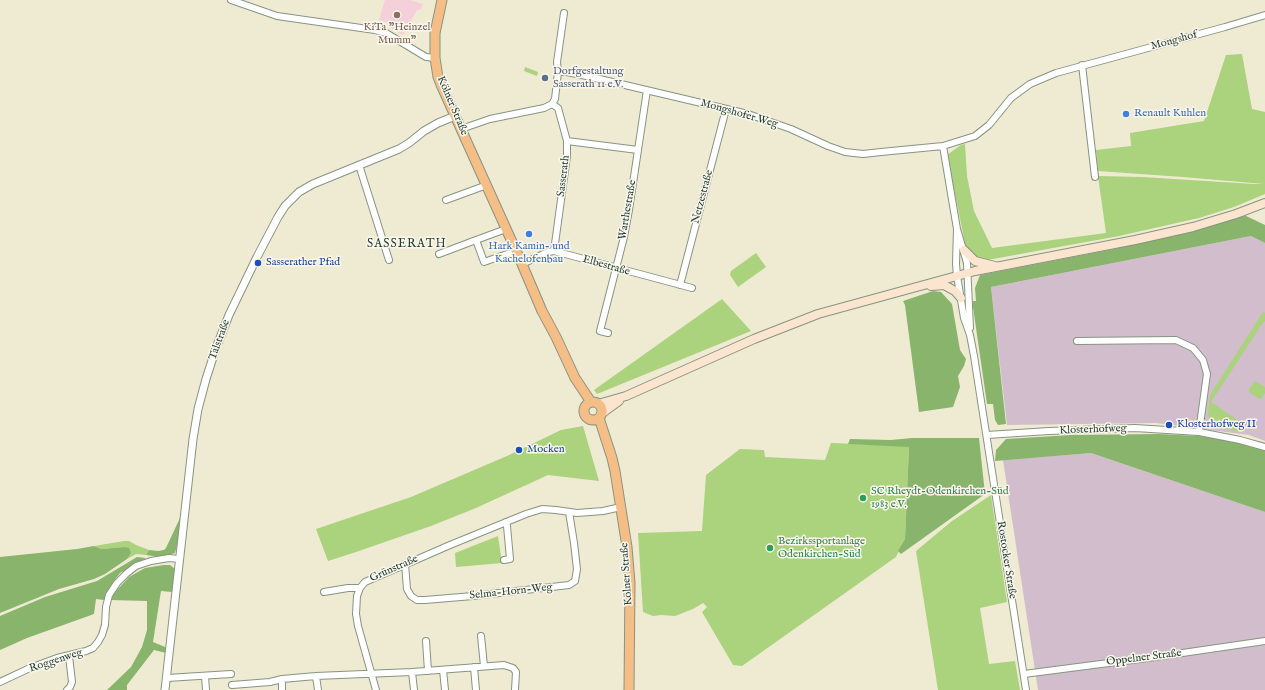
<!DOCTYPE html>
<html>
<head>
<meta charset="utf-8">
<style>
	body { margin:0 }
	canvas { display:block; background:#efead2 }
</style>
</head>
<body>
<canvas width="1265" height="690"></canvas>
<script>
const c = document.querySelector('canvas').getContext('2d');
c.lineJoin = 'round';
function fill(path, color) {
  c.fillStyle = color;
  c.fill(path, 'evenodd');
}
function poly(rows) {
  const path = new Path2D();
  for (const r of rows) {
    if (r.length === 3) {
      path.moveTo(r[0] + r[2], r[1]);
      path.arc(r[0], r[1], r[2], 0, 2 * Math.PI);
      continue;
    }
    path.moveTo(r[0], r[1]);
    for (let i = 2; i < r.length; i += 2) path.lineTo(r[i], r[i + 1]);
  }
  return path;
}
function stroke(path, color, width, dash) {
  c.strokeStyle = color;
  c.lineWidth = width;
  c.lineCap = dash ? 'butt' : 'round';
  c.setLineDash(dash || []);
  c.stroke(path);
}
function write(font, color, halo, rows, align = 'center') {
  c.font = font + ' "IM FELL English",serif';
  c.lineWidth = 3;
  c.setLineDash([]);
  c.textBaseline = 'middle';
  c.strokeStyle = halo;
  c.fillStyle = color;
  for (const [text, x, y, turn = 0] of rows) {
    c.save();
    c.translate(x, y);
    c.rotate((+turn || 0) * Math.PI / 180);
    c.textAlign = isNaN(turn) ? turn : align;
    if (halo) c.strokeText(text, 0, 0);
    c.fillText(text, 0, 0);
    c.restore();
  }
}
const built = poly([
	[385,0,410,0,423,4,420,10,417,10,403,35,389,27,389,23,379,20]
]);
const industrial = poly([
	[1251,236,1265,243,1265,441,1249,435,1156,423,1007,425,991,287],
	[1091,453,1265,512,1265,690,1038,690,1003,460]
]);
const green = poly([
	[1242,54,1252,109,1265,112,1265,194,1234,207,1199,218,1119,236,982,261,973,257,966,248,947,155,961,145,965,144,967,176,974,211,992,248,1106,233,1098,176,1142,177,1254,184,1264,184,1183,177,1098,171,1096,150,1131,146,1130,133,1204,121,1226,55],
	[525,67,538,72,537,76,524,71],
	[756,253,766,267,738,287,730,275,731,271],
	[722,299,751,331,597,394,594,390],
	[1263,312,1265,313,1265,322,1264,321,1211,402,1242,423,1243,427,1241,430,1238,431,1217,427,1211,422,1208,415,1210,395],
	[1255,381,1265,387,1265,393,1261,399,1258,398,1249,392,1249,389],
	[583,426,599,481,548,475,476,508,431,526,356,552,328,561,316,529,411,497,507,456,561,430],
	[831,443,909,446,905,539,896,557,742,666,733,665,702,612,707,607,703,603,693,609,675,616,661,615,653,616,643,612,638,533,702,531,706,475,740,449,764,450,765,457,825,460],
	[991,495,1007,602,980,608,989,664,1015,661,1020,690,938,690,916,551,952,521],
	[498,536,502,563,456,567,455,553],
	[124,541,129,541,136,545,149,550,146,555,136,554,127,559,131,553,124,547,101,549,94,546]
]);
const forest = poly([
	[1244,215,1265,225,1265,243,1251,236,991,287,1006,424,998,425,995,420,993,404,987,404,973,307,973,301,976,301,975,288,980,275,1114,249,1179,233],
	[933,291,941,292,952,304,960,350,966,359,964,366,958,376,960,387,953,407,919,412,905,305,903,301],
	[1159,434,1238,438,1265,448,1265,512,1091,453,995,461,996,450,1006,439,1071,435],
	[912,438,979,438,985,494,901,554,898,551,905,539,909,447,848,444,850,439,891,440],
	[180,518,179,538,175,553,161,557,146,555,149,550,158,551,164,550,166,548],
	[94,546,101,549,124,547,129,548,131,553,127,559,105,574,94,579,59,589,0,613,0,557,77,549],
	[137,557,146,558,120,573,113,582,104,600,96,599,94,614,27,638,0,650,0,616,45,597,97,581],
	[164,565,170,565,175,569,172,592,161,591,153,642,165,647,166,653,154,650,127,685,127,690,107,690,131,667,142,647,147,630,147,601,110,600,117,590,129,577,145,568]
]);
const minor = poly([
	[231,0,277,16,375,30,386,33,426,57,435,58],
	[1082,65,1095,177],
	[558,72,567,72,591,77,748,114,791,129,828,146,845,152,863,154,881,152,943,146,975,136,989,125,1011,98,1030,84,1056,73,1225,27,1265,15],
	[552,104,558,108,567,141,567,156,554,251],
	[461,129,490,119,544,108,552,104,555,99,558,72,557,62,564,13],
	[567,141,638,150],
	[943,146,957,229,967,263,970,328],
	[359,165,389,260],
	[446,200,487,185],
	[957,229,956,264,957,276,964,318,970,335,974,356,1026,690],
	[476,240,506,229],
	[439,254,476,240,484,262,516,251],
	[522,264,548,252,554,251,692,288],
	[680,285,726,109],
	[608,333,600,331,624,237,629,210,647,90],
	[1077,341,1176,340,1193,348,1203,360,1207,374,1199,432],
	[987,435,1049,431,1135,428,1199,432,1240,440,1265,447],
	[504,560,510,559,507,526,506,522],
	[405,564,407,589,411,596,417,600,425,600,473,596,569,585,575,581,577,569,574,543,569,512],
	[324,592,348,588,360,588],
	[481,636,484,666],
	[426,641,428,671],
	[474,667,476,690],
	[443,670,445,690],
	[412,672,414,690],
	[1024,674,1155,657,1265,641],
	[205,676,206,690],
	[316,676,318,690],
	[167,678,231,674],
	[282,679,282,690],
	[0,682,30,668,57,658,86,651,93,648,98,642,102,635,105,625,106,607,109,595,117,583,127,573,136,566,151,561,169,558,179,559],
	[232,685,270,682,282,679,316,676,412,672,504,665,513,668,516,672,515,690],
	[67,690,70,687,72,682,69,656],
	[376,690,358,626,356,614,357,596,360,588,365,582,450,545,526,514,542,509,556,510,577,513,603,511,621,507]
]);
const tertiary = poly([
	[165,690,193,439,198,409,206,379,216,348,229,315,257,257,278,217,285,206,299,192,313,184,399,149,409,143,424,131,438,123,455,116]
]);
const secondary = poly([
	[964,250,975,261,995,266],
	[931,286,944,285,955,291,961,298],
	[598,404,626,396,754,339,818,314,975,271,1135,240,1193,227,1236,214,1265,203],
	[601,414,619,401]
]);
const primary = poly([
	[442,0,435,33,435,58,438,77,442,87,522,264,542,311,556,337,575,378,591,402],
	[593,411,9],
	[599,418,612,458,615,471,627,547,630,583,629,690]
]);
const markers = [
	[397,15,4,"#8d6e63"],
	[545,78,4,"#5c6f8a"],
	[1126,114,4,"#3f7fe0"],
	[529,234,4,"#3f7fe0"],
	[258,263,4,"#1a4fb4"],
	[1169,425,4,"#1a4fb4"],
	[519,450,4,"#1a4fb4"],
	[863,498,4,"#2e9e5b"],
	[770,548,4,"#2e9e5b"]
];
const educationNames = [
	["KiTa \"Heinzel",397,28],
	["Mumm\"",397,41]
];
const streetNames = [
	["Mongshof",1174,41,-15],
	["Kölner Straße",452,106,67],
	["Mongshofer Weg",739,114,16],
	["Sasserath",564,176,-83],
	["Netzestraße",703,197,-75],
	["Warthestraße",628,210,-80],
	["Elbestraße",606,266,16],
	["Talstraße",220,340,-70],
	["Klosterhofweg",1093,430,-2],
	["Rostocker Straße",1006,560,81],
	["Grünstraße",394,569,-24],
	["Kölner Straße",627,574,-94],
	["Selma-Horn-Weg",511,592,-6],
	["Oppelner Straße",1144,658,-7],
	["Roggenweg",56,661,-18]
];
const serviceNames = [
	["Dorfgestaltung",553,72],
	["Sasserath 11 e.V.",553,85]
];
const shopNames = [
	["Renault Kuhlen",1134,114],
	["Hark Kamin- und",529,247,"center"],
	["Kachelofenbau",529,260,"center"]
];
const transitNames = [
	["Sasserather Pfad",266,263],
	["Klosterhofweg II",1177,425],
	["Mocken",527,450]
];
const leisureNames = [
	["SC Rheydt-Odenkirchen-Süd",871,492],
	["1983 e.V.",871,505],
	["Bezirkssportanlage",778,542],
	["Odenkirchen-Süd",778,555]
];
const neighbourhoodNames = [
	["SASSERATH",407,245]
];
fill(built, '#f5cfd9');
fill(industrial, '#d1bdcb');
fill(green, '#abd27d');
fill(forest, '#88b46c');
stroke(minor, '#879483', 8);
stroke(tertiary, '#879483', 9);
stroke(secondary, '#879483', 10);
stroke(primary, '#879483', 11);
stroke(minor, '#fff', 6);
stroke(tertiary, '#fff', 7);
stroke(secondary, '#fbe5cf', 8);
stroke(primary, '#f5be86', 9);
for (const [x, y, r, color] of markers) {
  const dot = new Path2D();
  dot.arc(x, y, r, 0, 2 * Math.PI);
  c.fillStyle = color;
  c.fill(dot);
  stroke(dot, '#fbf7ec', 1.5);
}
write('11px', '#785e54', '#fbf7ec', educationNames);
write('11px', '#1f3d34', '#fbf7ec', streetNames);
write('11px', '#4e5e75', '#fbf7ec', serviceNames, 'left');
write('11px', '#366cbe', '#fbf7ec', shopNames, 'left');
write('11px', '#164399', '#fbf7ec', transitNames, 'left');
write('11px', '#27864d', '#fbf7ec', leisureNames, 'left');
c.letterSpacing = '1px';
write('12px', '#1f3d34', '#fbf7ec', neighbourhoodNames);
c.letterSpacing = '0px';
</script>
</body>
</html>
